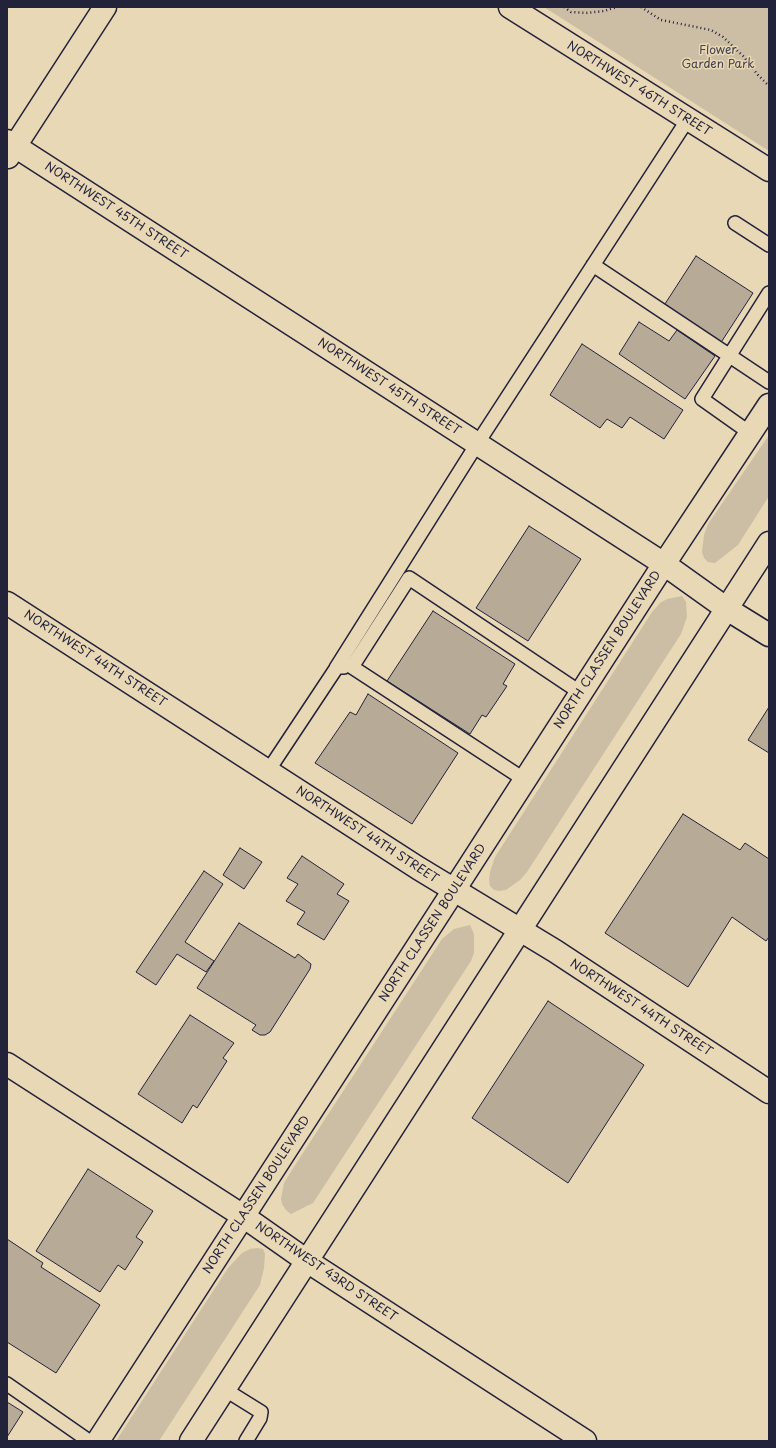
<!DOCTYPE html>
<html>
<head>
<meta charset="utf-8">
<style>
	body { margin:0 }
	#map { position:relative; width:776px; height:1448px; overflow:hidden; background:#e9d8b5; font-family:"Playpen Sans",sans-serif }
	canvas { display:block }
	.frame { position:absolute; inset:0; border:8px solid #22223b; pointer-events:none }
</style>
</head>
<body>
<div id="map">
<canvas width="776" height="1448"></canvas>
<div class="frame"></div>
</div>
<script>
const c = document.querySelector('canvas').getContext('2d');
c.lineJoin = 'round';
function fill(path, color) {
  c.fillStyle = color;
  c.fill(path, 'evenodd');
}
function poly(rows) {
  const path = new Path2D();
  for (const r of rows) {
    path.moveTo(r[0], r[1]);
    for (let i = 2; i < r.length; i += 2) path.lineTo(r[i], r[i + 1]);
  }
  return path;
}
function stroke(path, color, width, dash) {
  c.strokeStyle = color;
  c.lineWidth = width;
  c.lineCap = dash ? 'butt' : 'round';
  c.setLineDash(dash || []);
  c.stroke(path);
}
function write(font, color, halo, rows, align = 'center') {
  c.font = font + ' "Playpen Sans",sans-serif';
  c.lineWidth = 3;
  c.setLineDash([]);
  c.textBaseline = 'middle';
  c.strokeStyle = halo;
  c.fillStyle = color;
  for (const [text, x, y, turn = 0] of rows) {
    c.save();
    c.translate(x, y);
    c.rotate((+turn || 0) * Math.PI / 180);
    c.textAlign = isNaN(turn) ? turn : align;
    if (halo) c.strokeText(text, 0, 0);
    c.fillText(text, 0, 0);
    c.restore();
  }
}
const green = poly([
	[544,7,769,7,769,151],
	[769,435,769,496,738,545,715,563,708,562,704,558,702,552,704,535,708,524],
	[682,596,686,602,687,617,681,634,527,872,520,880,506,890,499,891,494,890,490,886,489,880,490,872,495,857,652,612,660,603,667,599],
	[470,925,474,934,474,953,471,961,313,1203,291,1214,286,1210,282,1204,281,1199,284,1183,290,1173,442,939,454,929],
	[257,1248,263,1249,265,1254,264,1268,260,1285,159,1441,116,1441,228,1268,242,1253,250,1249]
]);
const building = poly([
	[696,256,753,293,720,344,663,307,696,256],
	[639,322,669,341,677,330,715,356,685,399,619,354,639,322],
	[582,344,683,410,664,439,630,417,622,428,607,419,600,428,550,395,582,344],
	[529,526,581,559,528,641,476,608,529,526],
	[433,611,515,664,503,684,507,686,486,717,482,715,470,734,387,681,433,611],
	[368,694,458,753,412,824,315,763,350,712,356,715,368,694],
	[769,707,769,753,748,740,769,707],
	[683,814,740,850,745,843,769,859,769,937,766,941,732,917,688,987,605,933,683,814],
	[240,848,262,862,244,889,223,875,240,848],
	[302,856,344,884,337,894,349,901,324,940,297,924,305,912,286,901,298,884,287,878,302,856],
	[204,871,223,884,185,942,214,961,206,972,177,954,156,985,136,972,204,871],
	[239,923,295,958,298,954,311,964,310,969,270,1032,265,1035,260,1035,252,1030,256,1025,197,988,239,923],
	[548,1001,644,1065,568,1183,472,1118,548,1001],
	[190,1015,234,1043,223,1058,227,1061,197,1108,193,1105,182,1123,138,1094,190,1015],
	[88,1169,153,1211,136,1237,143,1242,125,1270,118,1265,100,1292,36,1251,88,1169],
	[7,1239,43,1263,41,1267,100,1305,56,1373,7,1342,7,1239],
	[7,1402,23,1412,7,1437,7,1402]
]);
const path = poly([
	[564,7,571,12,586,13,604,11,617,7],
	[641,7,661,20,711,30,723,37,743,56,758,75,769,86]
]);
const lane = poly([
	[735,223,769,245],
	[593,265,769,382],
	[750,433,702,399,769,293],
	[336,668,477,444,688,119],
	[268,771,337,667,344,667],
	[525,780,352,667,409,578,581,693],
	[7,1384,89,1441],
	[224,1389,261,1412,260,1418,246,1441]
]);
const street = poly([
	[510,7,769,170],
	[7,141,664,564,727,609,769,635],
	[8,157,105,7],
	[7,603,418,868,555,951,769,1092],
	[7,1064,243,1216,307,1261,585,1441]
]);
const secondary = poly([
	[98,1441,454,890,664,564,769,405],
	[191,1441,769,543]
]);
const parkNames = [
	["Flower",718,51],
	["Garden Park",718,65]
];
const streetNames = [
	["NORTHWEST 46TH STREET",639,89,32],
	["NORTHWEST 45TH STREET",116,211,33],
	["NORTHWEST 45TH STREET",389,387,33],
	["NORTH CLASSEN BOULEVARD",608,650,-57],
	["NORTHWEST 44TH STREET",95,659,33],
	["NORTHWEST 44TH STREET",367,835,33],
	["NORTH CLASSEN BOULEVARD",433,923,-57],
	["NORTHWEST 44TH STREET",641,1008,33],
	["NORTH CLASSEN BOULEVARD",257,1195,-57],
	["NORTHWEST 43RD STREET",326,1272,34]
];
fill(green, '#ccbea4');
fill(building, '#b7ab97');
stroke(building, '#22223b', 1);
stroke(lane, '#22223b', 16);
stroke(street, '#22223b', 25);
stroke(secondary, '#22223b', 25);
stroke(path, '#22223b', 2.5, [1, 3]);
stroke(lane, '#e9d8b5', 13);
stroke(street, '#e9d8b5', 22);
stroke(secondary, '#e9d8b5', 22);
write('12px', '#444150', '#e9d8b5', parkNames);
write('12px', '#22223b', '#e9d8b5', streetNames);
</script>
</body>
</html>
